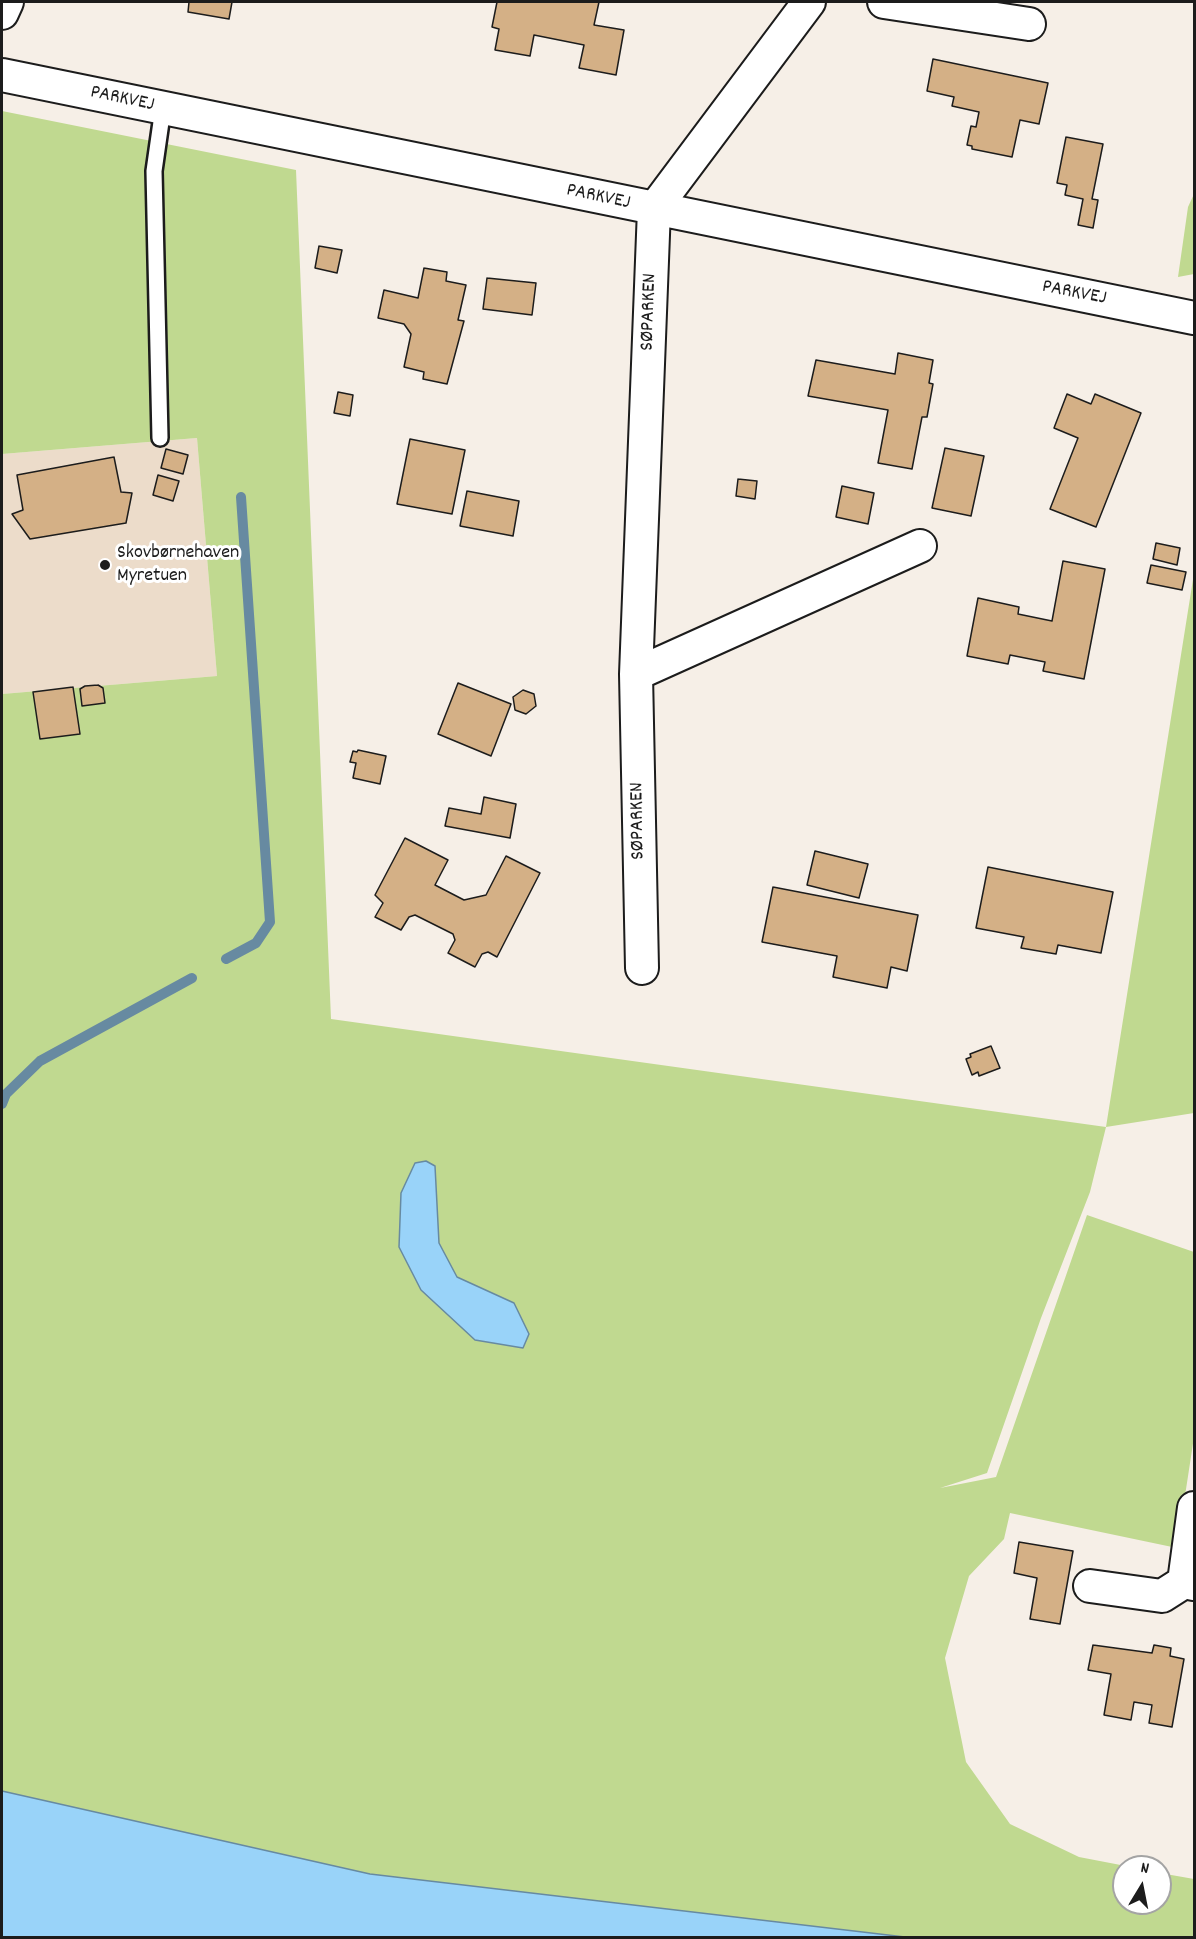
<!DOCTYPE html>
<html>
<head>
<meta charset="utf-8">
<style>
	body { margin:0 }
	#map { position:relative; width:1196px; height:1939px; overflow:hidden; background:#f6efe7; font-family:Dekko,sans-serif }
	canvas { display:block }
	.frame { position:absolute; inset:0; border:3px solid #1c1c1c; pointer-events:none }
	.north { position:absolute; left:1112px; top:1855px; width:60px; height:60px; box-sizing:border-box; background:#fff; border:2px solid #a4a4a4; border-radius:50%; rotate:10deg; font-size:16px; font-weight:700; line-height:24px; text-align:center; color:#1c1c1c }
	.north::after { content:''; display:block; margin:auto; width:21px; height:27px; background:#1c1c1c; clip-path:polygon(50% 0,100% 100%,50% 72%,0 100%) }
</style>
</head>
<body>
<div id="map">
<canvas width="1196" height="1939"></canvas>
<div class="frame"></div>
<div class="north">N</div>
</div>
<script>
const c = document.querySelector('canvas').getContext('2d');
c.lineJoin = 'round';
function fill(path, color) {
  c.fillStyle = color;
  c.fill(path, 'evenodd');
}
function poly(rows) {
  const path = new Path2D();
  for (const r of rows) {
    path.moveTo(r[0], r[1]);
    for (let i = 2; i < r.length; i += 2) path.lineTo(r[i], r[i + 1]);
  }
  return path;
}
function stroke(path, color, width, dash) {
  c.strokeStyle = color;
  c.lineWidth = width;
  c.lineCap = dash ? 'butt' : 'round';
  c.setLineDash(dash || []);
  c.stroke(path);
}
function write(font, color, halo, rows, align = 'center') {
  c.font = font + ' Dekko,sans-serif';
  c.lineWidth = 6;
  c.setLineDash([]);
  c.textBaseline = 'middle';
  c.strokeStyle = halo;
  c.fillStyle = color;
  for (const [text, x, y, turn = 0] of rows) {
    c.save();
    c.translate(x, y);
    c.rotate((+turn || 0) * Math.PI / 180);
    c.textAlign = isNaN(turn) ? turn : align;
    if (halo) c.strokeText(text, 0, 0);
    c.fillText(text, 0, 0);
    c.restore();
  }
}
const built = poly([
	[197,438,217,676,2,694,2,454]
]);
const green = poly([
	[2,111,296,170,331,1019,1106,1127,1194,573,1194,1113,1106,1127,1090,1192,1041,1318,987,1473,940,1488,996,1477,1087,1215,1194,1252,1194,1437,1177,1548,1010,1513,1004,1539,969,1576,945,1658,966,1762,1010,1824,1079,1857,1131,1867,1124,1867,1124,1903,1160,1903,1160,1873,1194,1879,1194,1937,905,1937,370,1874,2,1791,2,694,217,676,197,438,2,454],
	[1194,194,1194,274,1178,277,1188,207]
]);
const water = poly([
	[426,1161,435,1166,439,1243,457,1277,514,1303,529,1334,523,1348,475,1340,421,1290,399,1247,401,1193,415,1163,426,1161],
	[2,1791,370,1874,905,1937,2,1937,2,1791]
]);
const stream = poly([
	[226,959,256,943,270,922,241,497],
	[2,1104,6,1094,40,1061,192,978]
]);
const building = poly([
	[189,2,232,2,229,19,188,12,189,2],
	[497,2,599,2,594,25,624,30,616,75,579,68,584,45,534,35,530,56,495,50,499,29,492,27,497,2],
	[933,59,1048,83,1039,124,1020,120,1012,157,972,149,972,146,967,145,971,126,976,127,979,112,952,106,954,97,927,91,933,59],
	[1066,137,1103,144,1092,199,1098,200,1093,228,1078,225,1083,199,1065,195,1067,185,1057,183,1066,137],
	[319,246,342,250,337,273,315,268,319,246],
	[424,268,447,272,446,281,466,285,458,320,464,321,447,384,423,379,424,372,404,367,411,334,404,324,378,318,384,290,418,298,424,268],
	[487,278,536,283,532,315,483,309,487,278],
	[898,353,933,360,929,383,933,384,927,417,922,417,912,469,878,463,888,410,808,396,816,360,895,374,898,353],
	[338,392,353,395,350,416,334,413,338,392],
	[1067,394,1091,404,1095,394,1141,413,1096,527,1050,509,1078,438,1054,428,1067,394],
	[410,439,465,450,452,514,397,504,410,439],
	[945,448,984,456,971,516,932,508,945,448],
	[166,449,188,455,183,474,161,468,166,449],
	[114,457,121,492,132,493,126,523,30,539,12,514,23,510,17,475,114,457],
	[158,475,179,481,173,501,153,495,158,475],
	[738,479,757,481,755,499,736,496,738,479],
	[842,486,874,493,868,524,836,517,842,486],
	[467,491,519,501,513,536,460,526,467,491],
	[1156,543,1180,548,1177,565,1153,559,1156,543],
	[1063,561,1105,569,1084,679,1043,671,1045,662,1010,655,1008,664,967,656,978,598,1019,607,1018,614,1052,621,1063,561],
	[1151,565,1186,572,1182,590,1147,583,1151,565],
	[458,683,511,704,491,756,438,734,458,683],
	[98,685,103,688,105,703,82,706,80,689,85,686,98,685],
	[73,687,80,734,40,739,33,692,73,687],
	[523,690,534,694,536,706,526,714,515,710,513,697,523,690],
	[358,750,386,756,380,784,353,778,356,763,350,762,353,751,357,752,358,750],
	[484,797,516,804,510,838,445,826,449,808,481,814,484,797],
	[405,838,448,860,435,885,464,900,486,895,506,856,540,873,497,957,488,952,482,954,475,967,448,953,455,940,453,934,415,915,409,917,401,930,375,917,383,903,375,895,405,838],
	[815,851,868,864,859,898,807,885,815,851],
	[988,867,1113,892,1101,953,1058,945,1056,954,1021,948,1024,937,976,928,988,867],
	[773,887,918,915,907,971,891,967,887,988,833,977,837,956,762,942,773,887],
	[991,1046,1000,1068,979,1076,978,1072,972,1075,966,1059,971,1057,970,1054,991,1046],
	[1019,1542,1073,1551,1060,1624,1030,1619,1037,1578,1014,1573,1019,1542],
	[1093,1645,1152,1653,1154,1645,1171,1648,1170,1656,1184,1659,1172,1727,1149,1723,1152,1705,1134,1702,1131,1720,1104,1715,1111,1674,1088,1670,1093,1645]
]);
const lane = poly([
	[160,438,154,171,163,108]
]);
const street = poly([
	[884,2,1029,24],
	[2,13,7,2],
	[2,75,1194,318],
	[636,674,920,546],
	[642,968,636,674,654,209,809,2],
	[1184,1582,1194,1508],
	[1090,1586,1162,1596,1184,1582,1194,1584]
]);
const markers = [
	[105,565,6,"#1c1c1c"]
];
const streetNames = [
	["PARKVEJ",122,100,12],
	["PARKVEJ",598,198,12],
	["PARKVEJ",1074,294,11],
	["SØPARKEN",650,312,-88],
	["SØPARKEN",639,821,-91]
];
const poiNames = [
	["Skovbørnehaven",117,554],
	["Myretuen",117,577]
];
fill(built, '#ecdcca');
fill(green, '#c0d990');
fill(water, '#99d3f9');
stroke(water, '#678aa1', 1.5);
stroke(stream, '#678aa1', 10);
fill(building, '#d4b086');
stroke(building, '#1c1c1c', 1.5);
stroke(lane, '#1c1c1c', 20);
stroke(street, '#1c1c1c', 36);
stroke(lane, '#fff', 15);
stroke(street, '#fff', 32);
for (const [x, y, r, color] of markers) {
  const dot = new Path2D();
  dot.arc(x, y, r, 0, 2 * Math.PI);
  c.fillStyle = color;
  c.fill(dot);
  stroke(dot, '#fff', 2);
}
write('20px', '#1c1c1c', '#fff', streetNames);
write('20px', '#1c1c1c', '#fff', poiNames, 'left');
</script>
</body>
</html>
